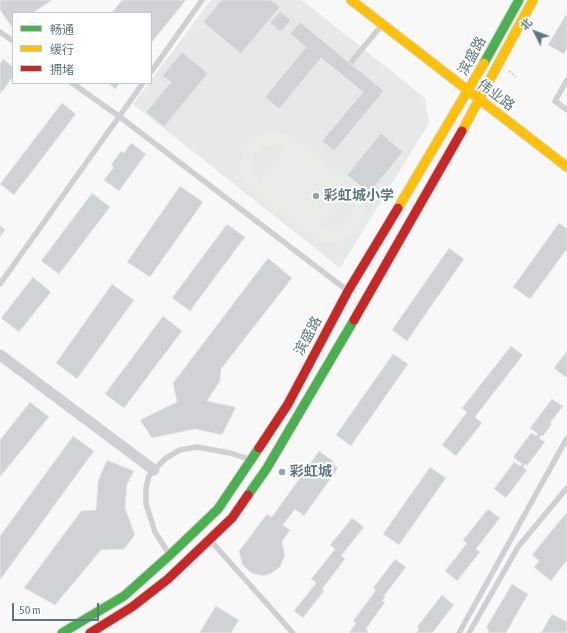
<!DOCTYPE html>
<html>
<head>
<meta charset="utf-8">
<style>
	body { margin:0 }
	#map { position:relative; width:567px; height:633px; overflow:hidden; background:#f8f8f8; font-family:"Asap Condensed","Noto Sans SC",sans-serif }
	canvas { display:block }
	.legend { position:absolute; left:12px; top:12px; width:140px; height:72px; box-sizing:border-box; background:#fff; border:1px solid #bec9cc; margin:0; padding:5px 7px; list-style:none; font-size:12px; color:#5d777f }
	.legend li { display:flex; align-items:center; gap:8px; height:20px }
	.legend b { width:20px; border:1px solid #bec9cc }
	.north { position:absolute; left:515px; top:12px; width:40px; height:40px; -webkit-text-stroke:3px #fff; paint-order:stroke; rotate:312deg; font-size:11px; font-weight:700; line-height:16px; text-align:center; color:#5d777f }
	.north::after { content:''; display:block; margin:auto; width:14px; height:18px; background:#5d777f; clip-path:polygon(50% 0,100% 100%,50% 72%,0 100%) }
	.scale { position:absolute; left:12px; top:603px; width:87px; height:18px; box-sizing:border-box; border:2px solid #5d777f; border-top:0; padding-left:5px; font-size:12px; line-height:14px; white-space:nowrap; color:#5d777f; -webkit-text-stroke:3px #fff; paint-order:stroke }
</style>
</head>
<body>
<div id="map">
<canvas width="567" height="633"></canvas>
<ul class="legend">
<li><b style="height:5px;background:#4caf50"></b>畅通</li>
<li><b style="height:5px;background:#ffc107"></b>缓行</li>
<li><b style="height:5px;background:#c62828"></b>拥堵</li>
</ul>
<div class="north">北</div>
<div class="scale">50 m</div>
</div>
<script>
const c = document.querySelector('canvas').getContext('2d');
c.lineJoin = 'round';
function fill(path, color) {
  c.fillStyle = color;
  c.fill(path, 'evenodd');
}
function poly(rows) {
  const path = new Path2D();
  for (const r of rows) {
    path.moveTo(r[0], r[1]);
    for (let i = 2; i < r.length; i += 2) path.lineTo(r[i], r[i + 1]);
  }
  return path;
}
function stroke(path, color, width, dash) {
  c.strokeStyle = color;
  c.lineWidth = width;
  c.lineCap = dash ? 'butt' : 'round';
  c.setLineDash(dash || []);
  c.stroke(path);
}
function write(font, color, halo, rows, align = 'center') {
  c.font = font + ' "Asap Condensed","Noto Sans SC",sans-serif';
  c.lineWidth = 4;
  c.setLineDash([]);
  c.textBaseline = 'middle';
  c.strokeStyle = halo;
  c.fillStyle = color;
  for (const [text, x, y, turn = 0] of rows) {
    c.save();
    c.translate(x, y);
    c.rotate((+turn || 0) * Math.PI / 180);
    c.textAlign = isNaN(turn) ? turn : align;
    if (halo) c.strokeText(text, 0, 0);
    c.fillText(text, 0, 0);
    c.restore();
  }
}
const built = poly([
	[211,0,302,0,425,98,429,123,340,268,133,104,149,83,151,83,151,80]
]);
const green = poly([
	[272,132,287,135,294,139,357,188,364,201,364,216,362,223,353,235,339,242,324,242,317,240,247,187,243,181,239,167,242,152,251,140,258,136],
	[275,144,286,148,260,183,253,173,251,167,254,155,263,147],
	[344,192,348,196,351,202,352,214,350,220,341,228,335,231,329,231,318,227]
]);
const building = poly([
	[0,0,52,0,33,13,13,13,13,27,12,27,0,10,0,0],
	[122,0,186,0,151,43,151,13,112,13,122,0],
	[221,0,271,0,280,7,241,54,203,22,221,0],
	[280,11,291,20,281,32,270,23,280,11],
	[567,13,567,48,564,54,548,45,567,13],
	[300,22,384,91,334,151,322,141,363,92,321,58,279,109,265,97,306,47,290,34,300,22],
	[182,52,208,73,164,127,146,112,171,82,162,76,182,52],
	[3,59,13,67,13,77,0,94,0,64,3,59],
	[108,83,120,83,115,89,108,83],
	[62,103,76,114,14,195,0,184,62,103],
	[381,133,403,152,369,193,347,175,381,133],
	[131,143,146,154,119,191,104,180,114,167,111,165,121,151,124,153,131,143],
	[180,186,203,202,150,277,127,262,180,186],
	[92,193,110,207,59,274,41,261,92,193],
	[559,223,567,229,567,249,530,299,513,287,559,223],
	[227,224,245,237,190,311,172,298,227,224],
	[0,225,5,230,0,237,0,225],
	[449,248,464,259,407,341,392,330,449,248],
	[268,258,292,278,221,369,220,381,207,401,236,407,222,435,195,429,152,438,140,420,177,402,173,383,268,258],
	[33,277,51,292,19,332,1,318,33,277],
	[112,284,134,300,77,379,56,363,112,284],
	[163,316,182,331,124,408,105,394,163,316],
	[511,346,523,355,475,417,482,423,456,456,442,445,467,412,462,408,511,346],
	[567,351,567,378,554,368,567,351],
	[393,354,408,364,351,446,336,435,393,354],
	[552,399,563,406,550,423,552,424,543,436,541,435,539,438,545,442,527,466,525,464,523,467,527,470,506,498,494,489,514,462,520,466,522,464,513,457,531,433,536,436,538,434,530,428,552,399],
	[30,402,49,417,0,477,0,440,30,402],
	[73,436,94,451,0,580,0,536,73,436],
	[319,451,333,461,332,463,338,468,304,516,295,509,283,525,290,530,282,542,285,555,280,567,270,574,263,576,251,573,242,564,239,551,267,514,272,517,319,451],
	[107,460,134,471,127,485,125,508,135,535,124,549,101,550,55,605,24,588,81,511,96,510,98,481,107,460],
	[430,467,446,478,399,545,383,534,430,467],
	[488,509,500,518,476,549,480,552,457,581,445,571,467,543,463,540,488,509],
	[567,512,567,560,551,581,534,567,539,561,532,555,567,512],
	[352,518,364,527,341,556,345,559,322,589,324,591,303,618,294,611,316,583,311,579,335,549,330,545,352,518],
	[395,559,406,567,384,596,386,596,382,601,385,602,366,629,368,631,367,633,349,633,356,623,353,621,376,590,373,588,395,559],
	[512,584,528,594,506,633,487,633,489,630,486,628,512,584],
	[442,595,454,605,432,633,416,633,419,629,417,627,442,595],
	[216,606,239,620,231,633,199,633,216,606],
	[552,614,567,622,567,630,565,633,541,633,552,614]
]);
const path = poly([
	[474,42,478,45],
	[509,71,516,77]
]);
const lane = poly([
	[0,32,13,41],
	[352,61,382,25],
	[151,72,202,0],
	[567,80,555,101,567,110],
	[72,83,120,117,348,291],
	[0,284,143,83],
	[210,540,293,633],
	[169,554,155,532,146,504,146,488,149,476,154,470,166,458,180,450,197,447,230,453,249,459],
	[459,633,567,438],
	[469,633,518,547,567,488]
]);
const street = poly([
	[0,355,154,470]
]);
const fast = poly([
	[484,63,519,0],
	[248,495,267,468,354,320],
	[62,633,124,596,170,555,218,509,259,448]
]);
const slow = poly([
	[351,0,567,167],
	[462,131,533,0],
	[398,208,484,63]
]);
const jam = poly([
	[354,320,462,131],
	[259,448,288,404,348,291,398,208],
	[90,633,132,607,168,579,232,518,248,495]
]);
const markers = [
	[316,196,4,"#93a4a9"],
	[282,472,4,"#93a4a9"]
];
const streetNames = [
	["滨盛路",472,56,-61],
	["伟业路",496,95,37],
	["滨盛路",308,336,-62]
];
const poiNames = [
	["彩虹城小学",324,196],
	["彩虹城",290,472]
];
fill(built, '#e6e9e8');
fill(green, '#e9ece6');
fill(building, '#d0d3d4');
stroke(building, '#e8e8e8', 1);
stroke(fast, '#d4d6d6', 11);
stroke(slow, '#d4d6d6', 11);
stroke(jam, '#d4d6d6', 11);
stroke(path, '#cdcece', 2, [2, 2]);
stroke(lane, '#ced0d1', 5.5);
stroke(street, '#ced0d1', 11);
stroke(fast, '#4caf50', 9);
stroke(slow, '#ffc107', 9);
stroke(jam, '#c62828', 9);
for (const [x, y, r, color] of markers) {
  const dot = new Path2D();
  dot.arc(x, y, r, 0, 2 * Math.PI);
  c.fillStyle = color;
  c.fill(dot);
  stroke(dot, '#fff', 1.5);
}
write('14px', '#5d777f', '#fff', streetNames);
write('bold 14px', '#5d777f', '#fff', poiNames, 'left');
</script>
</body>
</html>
